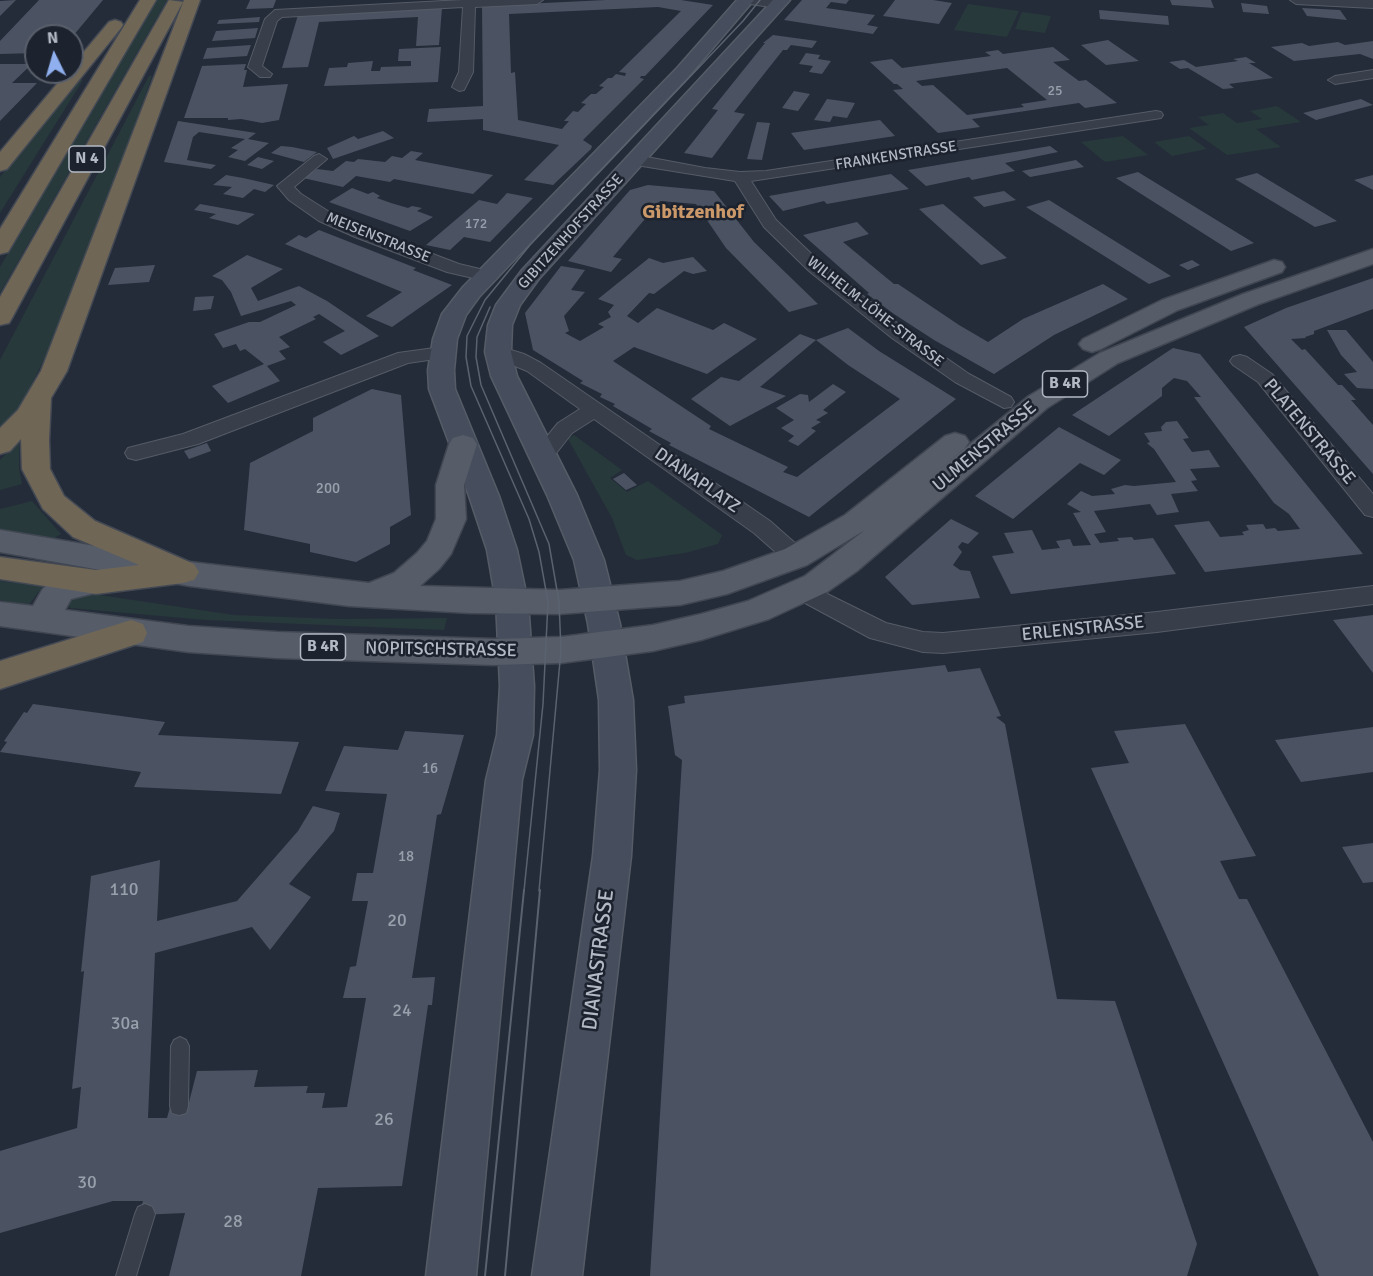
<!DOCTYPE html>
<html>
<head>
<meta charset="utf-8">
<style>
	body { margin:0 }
	#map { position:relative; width:1373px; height:1276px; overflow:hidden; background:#242c39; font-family:Signika,sans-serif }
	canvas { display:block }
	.north { position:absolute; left:24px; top:24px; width:60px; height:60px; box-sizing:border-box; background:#1d232e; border:2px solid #595f6a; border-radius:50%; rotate:355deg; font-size:16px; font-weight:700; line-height:24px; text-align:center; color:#b3b9c5 }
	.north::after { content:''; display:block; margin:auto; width:21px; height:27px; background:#8fafee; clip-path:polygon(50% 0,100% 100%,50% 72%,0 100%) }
</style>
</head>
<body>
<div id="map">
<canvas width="1373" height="1276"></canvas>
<div class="north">N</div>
</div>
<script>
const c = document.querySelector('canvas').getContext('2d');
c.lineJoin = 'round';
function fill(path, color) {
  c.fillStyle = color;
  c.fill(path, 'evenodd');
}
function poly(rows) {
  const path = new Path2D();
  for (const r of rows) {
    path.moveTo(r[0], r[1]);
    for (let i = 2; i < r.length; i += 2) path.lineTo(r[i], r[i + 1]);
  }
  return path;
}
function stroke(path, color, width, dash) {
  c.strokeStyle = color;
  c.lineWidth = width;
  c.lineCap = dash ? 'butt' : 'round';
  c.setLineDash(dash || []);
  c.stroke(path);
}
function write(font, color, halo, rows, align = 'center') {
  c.font = font + ' Signika,sans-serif';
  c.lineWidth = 5;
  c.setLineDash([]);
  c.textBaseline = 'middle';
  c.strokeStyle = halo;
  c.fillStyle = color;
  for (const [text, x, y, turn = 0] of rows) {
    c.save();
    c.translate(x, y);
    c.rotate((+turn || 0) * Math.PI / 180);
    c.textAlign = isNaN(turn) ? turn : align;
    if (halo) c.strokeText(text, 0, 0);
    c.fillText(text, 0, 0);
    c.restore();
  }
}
const green = poly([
	[157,0,167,0,0,293,0,267],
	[968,4,1019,11,1007,37,954,30],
	[1022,12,1051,16,1045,33,1015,29],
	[149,76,152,76,140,111,50,347,22,404,0,430,0,360],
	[76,80,83,80,0,213,0,177],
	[1277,106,1301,122,1256,129,1281,147,1227,155,1189,128,1209,125,1198,117,1223,113,1237,123,1262,119,1250,111],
	[1123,136,1148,155,1105,162,1081,142],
	[1189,136,1207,149,1172,156,1154,142],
	[574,435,622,470,610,478,627,492,648,481,722,535,718,544,685,553,637,560,626,555,612,518,568,439],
	[16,444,19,444,19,469,22,484,0,490,0,460],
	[32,501,61,534,53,539,0,530,0,509],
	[0,581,43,586,28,606,0,600],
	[79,592,234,615,337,619,447,618,444,630,206,620,70,608,68,600]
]);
const building = poly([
	[16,0,0,16,0,1],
	[39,0,103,0,73,36,36,36,36,53,0,54,0,41],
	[250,0,276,0,273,8,246,9],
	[606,0,681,0,713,5,645,76,641,76,640,78,644,79,583,140,592,146,591,149,553,185,524,180,559,145,483,130,483,119,427,122,429,109,483,106,482,6],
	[658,7,681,11,619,72,626,73,625,76,616,74,612,78,608,78,599,86,604,87,596,94,591,94,581,103,586,104,578,112,573,111,564,121,569,121,562,129,518,120,515,72,511,73,509,14],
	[802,0,849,0,846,4,831,2,826,8,875,15,867,25,878,27,873,34,784,20],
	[895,0,933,0,952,3,939,24,883,16],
	[1170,0,1211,0,1214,8,1172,5],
	[1241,3,1267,6,1269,14,1243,12],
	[442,8,439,45,416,46,418,17,319,22,308,67,282,68,298,15],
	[1302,8,1340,10,1347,20,1307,16],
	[1099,10,1168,16,1169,25,1100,19],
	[260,17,259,22,217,24,219,20],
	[258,28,255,38,212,41,216,31],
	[773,35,817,41,812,48,791,45,787,50,783,50,734,112,745,114,712,158,684,153,718,110,712,109,765,43,763,43],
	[1108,40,1121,49,1139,61,1106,65,1081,45],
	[1373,41,1373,59,1360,54,1294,61,1271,47,1302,43,1309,46,1338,42,1345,45],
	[251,45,247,56,203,59,207,48],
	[441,47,438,82,324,86,329,68,347,67,348,63,373,61,371,71,380,71,381,67,411,66,411,61,398,61,399,49],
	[1053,47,1070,60,1053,62,1079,81,1086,80,1117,103,1085,108,1079,103,972,119,980,127,938,133,893,90,903,89,897,84,894,84,870,62,892,59,902,68,991,56,985,52,998,50,1003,54],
	[1007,68,1047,100,1021,104,1024,107,967,115,933,85,922,86,916,81],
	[806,53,820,55,818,59,831,61,822,74,809,72,813,66,799,64],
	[1246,57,1256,63,1249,63,1273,78,1229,84,1234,88,1223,89,1188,68,1180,69,1169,62,1184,60,1196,67,1238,61,1233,59],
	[0,64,32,64,12,83,37,83,0,121],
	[246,64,244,70,247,70,243,87,288,84,279,120,262,123,241,119,228,120,228,118,184,118,202,66],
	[794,91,810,94,798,111,782,108],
	[827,99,842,101,855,103,847,118,833,116,830,122,814,120],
	[1361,99,1373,105,1316,120,1303,113],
	[880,120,895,136,804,150,791,133],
	[178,121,256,133,248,139,269,143,245,161,228,157,238,150,231,148,245,139,199,132,193,137,187,160,216,165,211,169,164,162],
	[757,122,770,123,762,160,747,159],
	[383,131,394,138,333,159,327,148,354,136,358,139],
	[281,146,292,147,317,152,304,162,271,153],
	[1050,146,1058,152,1005,163,1015,171,972,180,969,177,926,186,908,170],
	[411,151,423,153,415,160,493,175,473,194,394,179,390,182,356,176,343,187,303,178,317,169,333,171,346,161,354,162,358,159,385,162,392,156,402,158],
	[258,157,274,161,262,169,247,165],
	[1076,160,1084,167,1030,177,1022,171],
	[1138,172,1254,243,1231,251,1116,178],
	[1257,173,1337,221,1315,227,1235,179],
	[891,174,909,189,827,204,824,201,783,211,769,196],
	[226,175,243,178,274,185,265,192,254,189,243,198,223,194,232,187,213,185],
	[1373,175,1373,190,1354,180],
	[648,185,714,191,754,242,818,304,789,312,726,248,696,204,660,201,613,257,622,259,611,272,568,261,630,190],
	[352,188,368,194,373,192,380,196,377,198,391,203,408,208,412,206,422,208,417,211,433,217,410,231,329,202],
	[1004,191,1016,200,984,207,973,197],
	[507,193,533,198,490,242,464,237,450,250,426,245,479,200,497,204],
	[1049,200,1171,276,1149,284,1026,207],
	[200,204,255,214,238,225,209,218,216,214,194,210],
	[943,204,1007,258,981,265,919,209],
	[857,222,869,234,843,242,894,284,898,284,959,325,988,342,1023,319,1103,284,1128,299,1054,335,994,374,934,340,894,314,867,294,869,293,803,235],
	[319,230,416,268,413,270,452,285,392,327,366,316,402,292,285,244,299,235,306,238],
	[247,255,283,269,251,288,258,301,299,286,327,301,379,336,341,355,323,342,345,331,319,314,313,317,316,319,279,337,290,347,279,351,286,359,267,366,280,381,228,403,212,386,264,364,245,349,240,351,236,344,223,348,214,334,249,322,260,322,296,305,291,301,241,316,231,292,222,280,212,276],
	[693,257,707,271,693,274,684,271,654,294,649,293,627,316,638,323,657,308,713,330,724,323,757,339,707,374,634,347,613,361,711,426,709,429,788,467,783,472,797,477,900,399,848,365,816,340,848,328,879,351,956,399,809,517,669,445,671,443,649,431,652,429,613,406,615,404,600,397,602,394,580,383,583,381,533,350,525,313,561,266,585,270,571,290,585,292,564,316,569,331,565,333,580,341,604,327,598,324,611,317,608,312,614,305,598,299,649,258,663,263],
	[1192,260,1200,265,1188,270,1179,265],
	[155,265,149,282,108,285,115,268],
	[1373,278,1373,309,1314,331,1314,334,1305,337,1306,338,1291,339,1302,350,1305,349,1338,385,1342,385,1356,400,1351,400,1373,425,1373,474,1244,327,1286,308],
	[214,296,211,309,193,311,195,297],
	[1327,330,1346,330,1373,362,1373,389,1357,388,1344,374,1357,372,1341,355],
	[800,334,816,340,760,387,786,396,730,426,691,399,721,377,739,381],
	[1173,348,1200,354,1363,554,1205,572,1174,525,1209,521,1220,537,1244,535,1242,532,1249,530,1246,525,1263,524,1266,529,1275,528,1278,531,1300,529,1289,514,1274,503,1194,397,1201,397,1187,381,1174,378,1162,388,1162,396,1109,436,1072,415],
	[833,384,846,392,823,410,828,413,816,420,821,422,811,428,816,431,798,446,788,441,794,436,781,428,794,420,776,408,800,394,808,395,809,402],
	[372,389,401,395,411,515,390,527,390,544,356,562,310,552,310,544,244,530,250,463,313,431,313,418],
	[1177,421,1189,438,1183,439,1192,452,1209,450,1220,467,1190,469,1197,480,1191,481,1198,491,1171,494,1179,512,1157,515,1150,504,1094,511,1106,532,1094,534,1100,543,1119,541,1117,538,1132,537,1134,540,1153,538,1176,574,1011,594,992,556,1014,553,1004,533,1032,530,1042,550,1060,548,1056,541,1070,539,1073,546,1091,545,1073,513,1081,512,1067,504,1081,491,1092,496,1115,494,1111,489,1125,485,1134,486,1176,482,1154,449,1149,445,1147,443,1150,442,1144,433,1162,431,1161,427,1166,422],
	[1059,427,1121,460,1104,475,1080,463,1013,519,975,496],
	[207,443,211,451,189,459,184,451],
	[624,473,637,485,626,490,613,479],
	[951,519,979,533,968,544,962,542,958,547,962,552,953,565,960,570,970,571,980,598,912,605,885,577],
	[1373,615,1373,673,1333,620],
	[945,665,948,672,980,668,1001,716,996,717,1005,724,1057,999,1115,1001,1197,1244,1187,1276,650,1276,682,760,675,755,668,706,685,703,684,696],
	[33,704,165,722,158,735,299,742,281,794,134,787,141,772,0,752,7,742,4,741,24,712,27,713],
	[1185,724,1256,856,1220,861,1239,899,1247,899,1373,1142,1373,1276,1319,1276,1091,768,1129,763,1114,731],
	[1373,727,1373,772,1301,782,1275,740],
	[405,731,464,735,441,814,437,815,412,978,435,977,432,1005,428,1005,402,1186,318,1188,301,1276,169,1276,185,1213,139,1215,143,1201,113,1201,0,1233,0,1151,77,1128,81,1087,72,1089,84,971,81,972,91,876,160,860,157,921,237,901,298,831,313,806,340,813,334,831,289,884,311,897,270,950,252,927,155,953,148,1118,167,1118,170,1107,188,1106,197,1071,258,1070,254,1087,308,1086,306,1093,325,1093,322,1108,347,1107,366,998,343,998,350,967,356,966,368,901,352,901,357,873,373,873,387,794,325,791,344,746,398,750],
	[1373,843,1373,882,1363,883,1342,847]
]);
const lane = poly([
	[180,1037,186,1040,189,1046,188,1106,186,1113,179,1115,172,1113,170,1106,171,1046,174,1040,180,1037],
	[145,1204,152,1207,155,1214,136,1276,116,1276,135,1214,138,1207,145,1204]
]);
const street = poly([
	[463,0,543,0,537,4,475,7,473,72,464,90,459,91,452,87,459,72,463,7,282,17,277,21,262,66,272,74,270,77,260,77,248,67,265,19,275,10,463,0],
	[744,0,776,0,784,4,778,8,750,4,744,0],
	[1290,0,1373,0,1373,8,1296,4,1290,0],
	[1373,70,1373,78,1335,84,1328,80,1335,76,1373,70],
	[1156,111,1161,112,1163,115,1161,118,751,181,776,220,821,263,906,330,969,374,1011,397,1014,402,1011,407,1004,408,955,382,892,338,809,271,764,227,735,181,636,165,628,160,636,155,705,168,740,172,766,171,1156,111],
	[319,154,327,159,294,187,301,194,331,213,367,229,459,264,492,272,495,276,492,280,486,281,447,272,355,237,319,221,289,200,277,186,314,156,319,154],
	[498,346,524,354,541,363,770,521,804,551,808,557,804,563,796,566,788,563,754,533,594,419,572,433,550,461,542,463,534,461,531,456,558,423,580,409,527,371,491,356,488,352,491,348,498,346],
	[442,347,449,349,452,353,449,357,408,363,198,444,136,460,128,458,125,453,128,448,183,434,398,353,442,347],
	[1240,355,1247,357,1272,374,1373,494,1373,517,1365,515,1258,382,1233,365,1230,361,1233,357,1240,355],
	[803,582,886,623,923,632,943,633,1157,612,1373,586,1373,604,1157,632,943,653,923,652,870,638,794,597,791,591,794,585,803,582]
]);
const secondary = poly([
	[737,0,754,0,689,76,479,297,466,315,457,339,454,370,455,389,499,496,517,550,528,602,534,686,533,735,522,780,476,1276,426,1276,486,780,497,735,500,686,496,602,487,550,469,496,429,389,428,370,433,339,442,314,463,287,677,68,737,0],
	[773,0,790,0,538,280,520,305,512,325,511,352,517,376,577,495,604,560,620,624,633,700,636,770,631,856,582,1276,532,1276,593,856,600,770,599,700,588,624,574,560,547,495,491,376,485,352,488,325,496,305,522,270,773,0]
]);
const primary = poly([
	[1373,249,1373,264,1259,304,1118,363,1047,408,857,571,827,592,769,619,701,640,653,651,561,663,494,665,277,658,188,652,0,626,0,602,33,606,42,590,50,581,96,570,107,574,112,582,107,590,71,599,65,610,188,626,277,632,494,639,561,637,653,625,701,614,748,601,805,576,865,530,807,565,727,594,680,605,559,614,470,613,349,606,190,586,0,552,0,530,190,562,369,583,394,573,417,553,427,541,436,519,436,485,449,444,453,438,463,435,473,438,477,444,464,485,466,519,451,554,439,569,420,586,559,590,680,581,723,571,785,549,845,515,945,436,955,433,965,436,969,442,965,448,936,472,1029,396,1100,353,1243,294,1373,249],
	[1274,260,1282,262,1285,267,1282,272,1178,310,1101,349,1092,352,1083,349,1079,344,1083,339,1162,300,1274,260]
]);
const highway = poly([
	[140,0,156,0,11,247,8,252,0,254,0,229,140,0],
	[169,0,183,2,12,318,9,323,0,325,0,297,169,0],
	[184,0,200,0,67,371,51,398,49,440,50,469,64,496,95,521,194,564,199,572,194,580,183,583,96,594,0,579,0,557,96,570,139,565,73,537,43,509,22,469,21,439,10,451,0,454,0,428,18,410,41,371,184,0],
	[115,20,121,22,123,25,121,28,7,169,0,171,0,152,67,72,72,72,72,66,109,22,115,20],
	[131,620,143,624,147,633,143,642,0,689,0,661,131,620]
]);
const tramFar1 = poly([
	[490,307,477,337,476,357,481,385,549,544,559,602,561,650,539,891],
	[524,891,543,704,548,602,539,552,529,519,471,386,466,357,467,336,485,300,530,245,743,21,760,0]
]);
const tram = poly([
	[485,1276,524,890],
	[505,1276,540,890]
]);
const farNumbernames = [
	["25",1055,91],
	["172",476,224]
];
const farStreetnames = [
	["FRANKENSTRASSE",896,156,-9],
	["GIBITZENHOFSTRASSE",571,232,-48],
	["MEISENSTRASSE",378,238,22],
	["WILHELM-LÖHE-STRASSE",875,312,38]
];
const numberNames = [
	["200",328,489],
	["16",430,769],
	["18",406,857]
];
const shields = [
	[87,159,36],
	[1065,384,45],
	[323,647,45]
];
const shieldNames = [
	["N 4",87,159],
	["B 4R",1065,384],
	["B 4R",323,647]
];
const streetNames = [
	["PLATENSTRASSE",1309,432,50],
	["ULMENSTRASSE",985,447,-40],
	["DIANAPLATZ",697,481,35],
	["ERLENSTRASSE",1083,629,-6],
	["NOPITSCHSTRASSE",441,650,1]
];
const nearNumbernames = [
	["110",124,890],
	["20",397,921],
	["24",402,1011],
	["30a",125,1024],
	["26",384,1120],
	["30",87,1183],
	["28",233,1222]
];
const farDistrictnames = [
	["Gibitzenhof",693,213]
];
const nearStreetnames = [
	["DIANASTRASSE",599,960,-83]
];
fill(green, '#27393b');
fill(building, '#4b5363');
stroke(lane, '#565c67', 2);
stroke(street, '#565c67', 2);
stroke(secondary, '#565c67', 3);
stroke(primary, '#414752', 3);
stroke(highway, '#434954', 3);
fill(lane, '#383e4a');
fill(street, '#383e4a');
fill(secondary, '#464d5c');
fill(primary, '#565d69');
fill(highway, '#6f6656');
stroke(tramFar1, '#5a6270', 1.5);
stroke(tram, '#5a6270', 2);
write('14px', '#99a0ac', null, farNumbernames);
write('15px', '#b3b9c5', '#1d232e', farStreetnames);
write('15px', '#99a0ac', null, numberNames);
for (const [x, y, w] of shields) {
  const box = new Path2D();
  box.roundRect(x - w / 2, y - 13, w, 26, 4.5);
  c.fillStyle = '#1d232e';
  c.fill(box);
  stroke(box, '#b3b9c5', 1.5);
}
write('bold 16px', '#b3b9c5', null, shieldNames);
write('18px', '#b3b9c5', '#1d232e', streetNames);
write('18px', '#99a0ac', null, nearNumbernames);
write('bold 20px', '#ca9869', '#1d232e', farDistrictnames);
write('21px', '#b3b9c5', '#1d232e', nearStreetnames);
</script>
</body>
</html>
